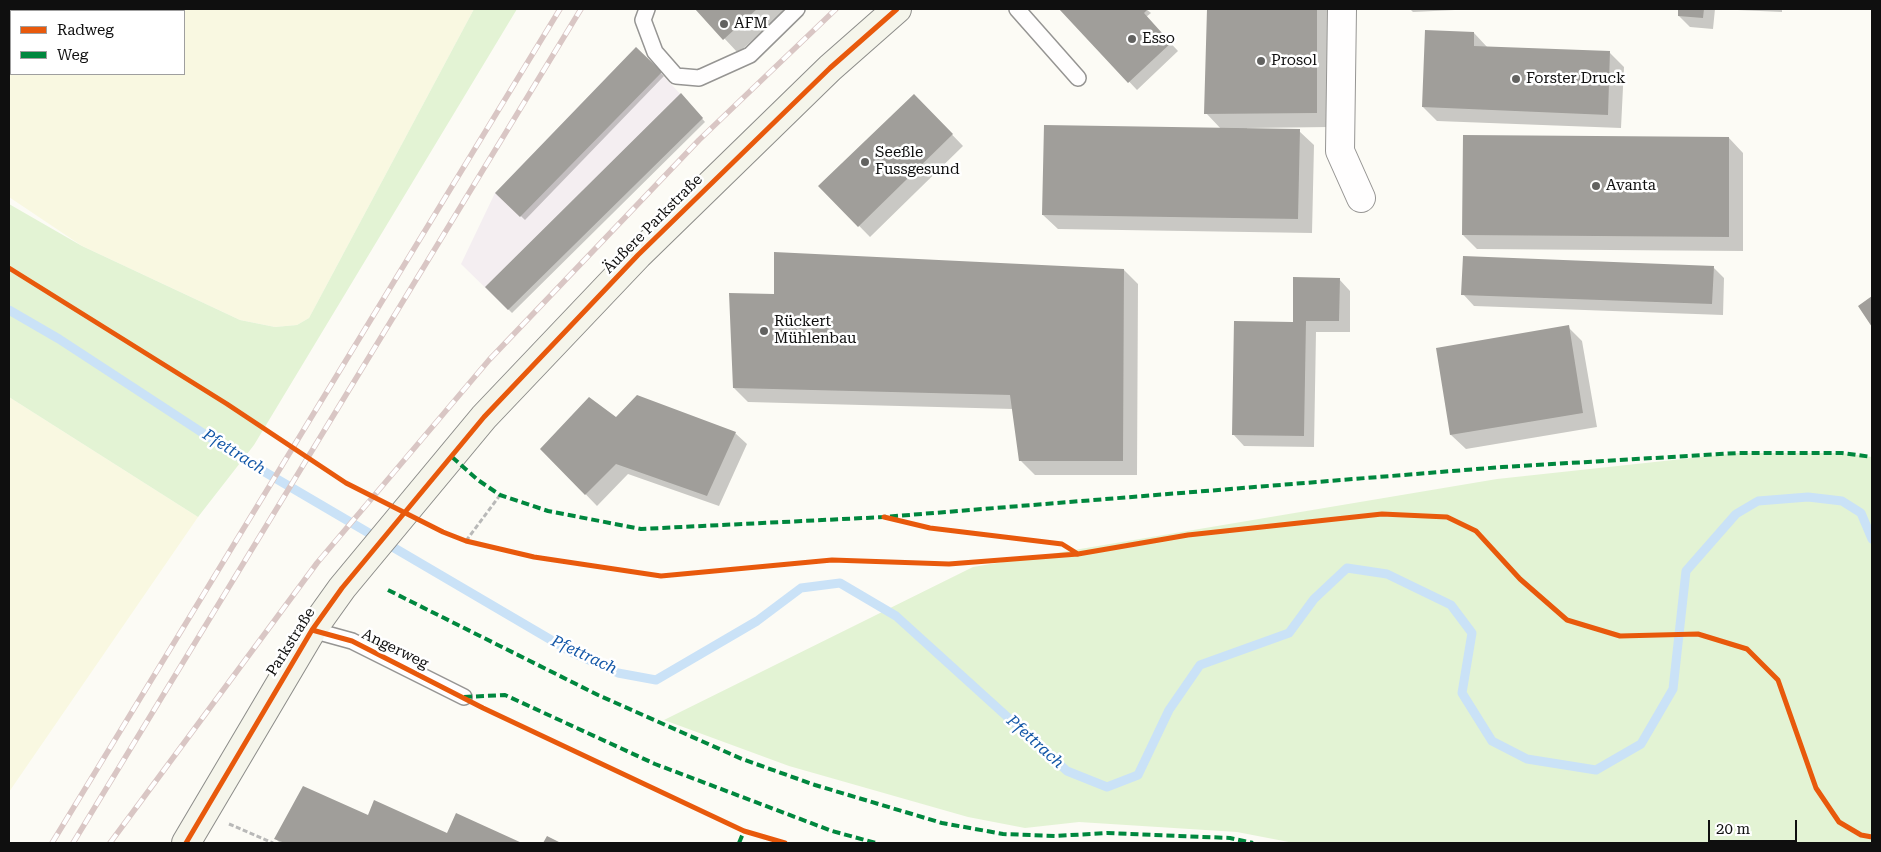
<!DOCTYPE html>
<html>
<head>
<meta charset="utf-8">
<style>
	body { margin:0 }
	#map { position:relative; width:1881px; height:852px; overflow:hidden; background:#fcfbf5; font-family:"Roboto Serif",serif }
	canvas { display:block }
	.frame { position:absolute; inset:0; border:10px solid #0f0f0f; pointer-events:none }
	.legend { position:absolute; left:10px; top:10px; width:175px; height:65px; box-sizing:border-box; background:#fff; border:1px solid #9f9f9f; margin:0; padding:6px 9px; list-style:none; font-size:15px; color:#0f0f0f }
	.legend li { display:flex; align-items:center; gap:10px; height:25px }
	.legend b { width:25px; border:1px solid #9f9f9f }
	.scale { position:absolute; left:1708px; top:820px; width:89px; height:22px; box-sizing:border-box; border:2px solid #0f0f0f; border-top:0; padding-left:6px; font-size:15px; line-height:18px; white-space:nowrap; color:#0f0f0f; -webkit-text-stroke:4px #fff; paint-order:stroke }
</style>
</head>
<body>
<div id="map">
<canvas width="1881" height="852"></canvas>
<div class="frame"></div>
<ul class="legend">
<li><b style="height:6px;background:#e8590c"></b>Radweg</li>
<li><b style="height:6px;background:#00873e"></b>Weg</li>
</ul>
<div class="scale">20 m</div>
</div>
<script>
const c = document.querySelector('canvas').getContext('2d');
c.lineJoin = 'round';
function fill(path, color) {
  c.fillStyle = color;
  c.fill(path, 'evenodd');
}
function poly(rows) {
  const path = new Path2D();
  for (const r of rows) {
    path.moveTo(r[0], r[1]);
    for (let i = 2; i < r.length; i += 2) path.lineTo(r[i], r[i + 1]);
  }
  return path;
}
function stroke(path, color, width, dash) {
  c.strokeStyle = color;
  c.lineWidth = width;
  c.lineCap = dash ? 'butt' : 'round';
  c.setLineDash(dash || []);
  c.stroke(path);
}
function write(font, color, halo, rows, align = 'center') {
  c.font = font + ' "Roboto Serif",serif';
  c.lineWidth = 5;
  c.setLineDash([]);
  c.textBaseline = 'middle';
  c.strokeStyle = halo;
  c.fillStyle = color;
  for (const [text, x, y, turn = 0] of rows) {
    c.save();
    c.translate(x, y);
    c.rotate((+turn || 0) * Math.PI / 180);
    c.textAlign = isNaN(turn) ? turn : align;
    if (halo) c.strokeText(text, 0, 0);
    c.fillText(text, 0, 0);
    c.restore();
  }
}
const industrial = poly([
	[636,47,703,118,508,310,461,264,495,193]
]);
const farmland = poly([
	[9,9,474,9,309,318,297,325,275,327,240,320,82,246,9,197],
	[11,11,184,11,184,74,11,74],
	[9,397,198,517,9,792]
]);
const green = poly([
	[474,9,517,9,254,445,198,517,9,397,9,204,82,246,240,320,275,327,297,325,309,318],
	[1738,453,1842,453,1872,457,1872,842,1294,843,1237,832,1079,822,1025,828,968,817,789,766,664,720,973,567,1497,479]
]);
const shadow = poly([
	[697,9,787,9,738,53],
	[1061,9,1146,9,1151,13,1146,17,1178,51,1137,90],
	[1208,9,1331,9,1331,127,1247,128,1247,130,1299,131,1314,145,1312,233,1058,229,1043,215,1222,130,1206,113],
	[1410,9,1476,9,1413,12],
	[1679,9,1782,9,1782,12,1715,9,1713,29,1690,27,1679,16],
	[1474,33,1488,48,1610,53,1624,67,1621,128,1437,121,1423,107],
	[636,49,664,76,525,220,497,193],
	[681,94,705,122,512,313,486,287],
	[914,95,963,146,870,237,820,186],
	[1729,138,1743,153,1743,251,1477,249,1463,235],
	[1713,267,1724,278,1723,315,1474,306,1463,294],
	[1124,270,1138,284,1137,475,1035,475,1021,461,1013,409,748,402,734,388],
	[1339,279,1350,291,1350,332,1316,332,1314,447,1244,446,1233,434,1294,324],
	[1568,327,1582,341,1597,427,1466,449,1451,435,1438,349],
	[616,418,735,433,747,444,719,506,628,474,597,506,542,449],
	[456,815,519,843,280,843,276,839,369,817,448,834]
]);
const stream = poly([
	[9,310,59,339,241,458,575,654,618,673,656,680,757,621,801,588,840,583,896,616,1067,771,1107,787,1138,775,1169,710,1200,665,1289,633,1314,599,1347,568,1387,574,1451,605,1472,633,1462,693,1492,741,1527,759,1596,770,1641,744,1673,689,1686,571,1736,514,1758,501,1808,497,1842,501,1861,513,1872,539]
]);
const building = poly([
	[695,9,757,9,723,40],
	[1059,9,1148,9,1144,13,1171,43,1128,83],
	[1207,9,1317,9,1317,113,1204,114],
	[1678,9,1704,9,1703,18,1678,16],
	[1425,30,1474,32,1474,46,1610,51,1608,115,1422,107],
	[636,47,662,72,520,217,495,193],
	[681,93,703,118,508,310,485,287],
	[914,94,953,134,858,227,818,186],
	[1044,125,1300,129,1298,219,1042,215],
	[1463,135,1729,137,1729,237,1462,235],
	[774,252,1124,269,1123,461,1019,461,1010,395,733,388,729,293,774,294],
	[1463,256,1714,266,1712,304,1461,295],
	[1293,277,1340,278,1339,321,1306,321,1304,436,1232,435,1234,321,1293,322],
	[1872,296,1872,327,1858,306],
	[1569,325,1583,413,1450,435,1436,348],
	[637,395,736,432,707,496,616,464,585,495,540,449,589,397,616,417],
	[303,786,368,815,374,800,447,833,456,813,522,843,285,843,274,839],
	[547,836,561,843,543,843]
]);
const path = poly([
	[466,541,500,495],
	[229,824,273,843]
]);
const lane = poly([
	[647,9,643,20,655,52,676,76,699,78,750,55,797,9],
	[1017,9,1078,78],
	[312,630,352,641,464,697]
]);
const street = poly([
	[1342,9,1340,151,1361,198]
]);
const secondary = poly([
	[186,843,312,630,342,588,484,417,638,255,830,68,897,9]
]);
const rail = poly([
	[52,843,560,9],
	[73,843,581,9],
	[110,843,317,563,489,360,699,140,836,9]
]);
const quiet = poly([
	[452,457,478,480,500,495,548,511,641,529,884,517,1502,467,1738,453,1842,453,1872,457],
	[388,590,598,695,742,759,815,785,942,823,1003,834,1055,836,1107,833,1230,838,1253,843],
	[464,697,505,695,655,764,832,831,876,843],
	[739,843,744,831]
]);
const cycleway = poly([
	[9,268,227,404,346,483,443,532,466,541,534,557,661,576,832,560,949,564,1078,554,1188,535,1382,514,1447,517,1476,531,1520,579,1567,620,1620,636,1698,634,1747,649,1778,680,1816,788,1839,822,1861,835,1872,837],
	[884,517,930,528,1062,544,1078,554],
	[312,630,352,641,483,708,744,831,785,843],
	[186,843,312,630,342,588,484,417,638,255,830,68,897,9]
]);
const markers = [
	[724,24,5,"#626260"],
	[1132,39,5,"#626260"],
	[1261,61,5,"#626260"],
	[1516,79,5,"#626260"],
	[865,162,5,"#626260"],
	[1596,186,5,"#626260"],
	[764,331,5,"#626260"]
];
const poiNames = [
	["AFM",734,24],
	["Esso",1142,39],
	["Prosol",1271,61],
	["Forster Druck",1526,79],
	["Seeßle",875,153],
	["Fussgesund",875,170],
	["Avanta",1606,186],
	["Rückert",774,322],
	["Mühlenbau",774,339]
];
const streetNames = [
	["Äußere Parkstraße",653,224,-45],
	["Parkstraße",291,642,-58],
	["Angerweg",395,649,26]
];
const waterNames = [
	["Pfettrach",234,452,32],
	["Pfettrach",584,655,25],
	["Pfettrach",1035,742,42]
];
fill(industrial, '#f4eef1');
fill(farmland, '#f9f8e1');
fill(green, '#e3f3d4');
fill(shadow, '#0003');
stroke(stream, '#cae2f7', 9);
fill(building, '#a09e9a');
stroke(lane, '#969593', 18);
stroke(street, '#969593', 30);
stroke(secondary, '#8c8c89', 30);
stroke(path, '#b9b9b8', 3, [5, 2.5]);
stroke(lane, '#fffefe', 15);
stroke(street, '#fffefe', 28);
stroke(secondary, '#f5f5eb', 28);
stroke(rail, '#d9c6c4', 5.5);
stroke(rail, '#fff', 4, [11]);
stroke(quiet, '#00873e', 4, [8, 4]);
stroke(cycleway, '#e8590c', 5);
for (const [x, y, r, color] of markers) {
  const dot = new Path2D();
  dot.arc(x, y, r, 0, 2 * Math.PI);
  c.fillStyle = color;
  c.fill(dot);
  stroke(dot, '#fff', 2);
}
write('15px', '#0f0f0f', '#fff', poiNames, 'left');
write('15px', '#0f0f0f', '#fff', streetNames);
write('italic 16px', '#1357a7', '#fff', waterNames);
</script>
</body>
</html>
